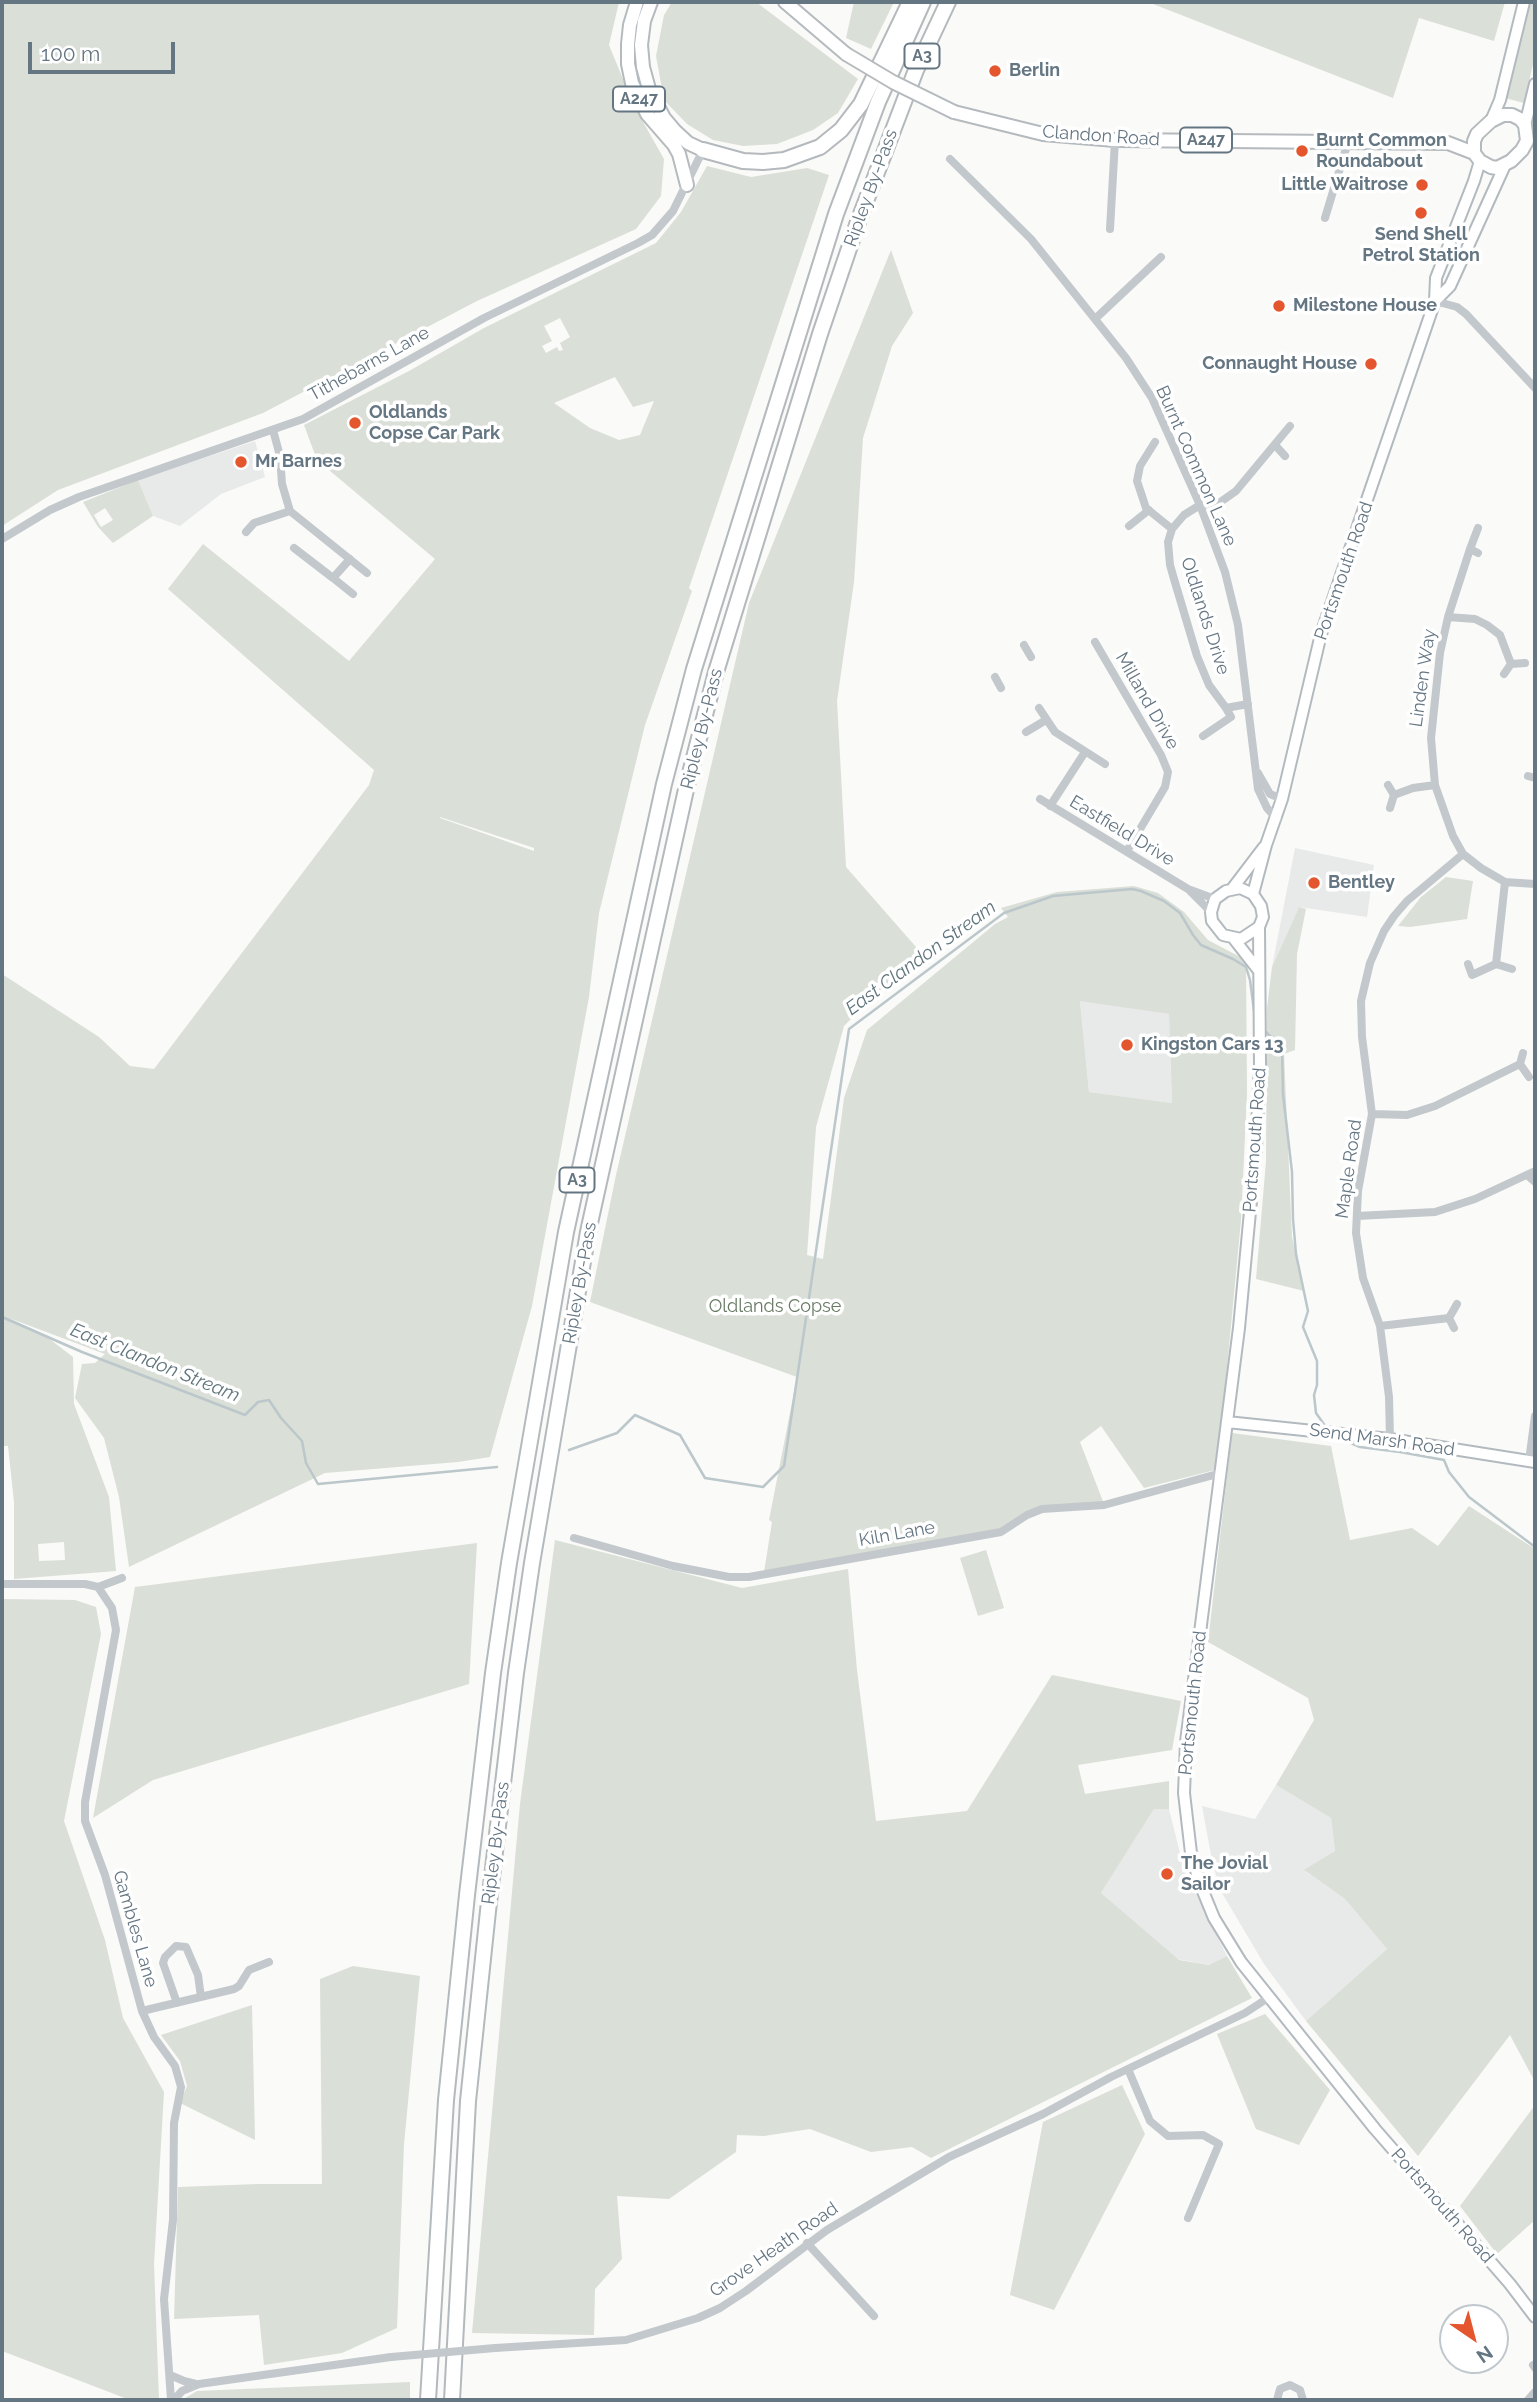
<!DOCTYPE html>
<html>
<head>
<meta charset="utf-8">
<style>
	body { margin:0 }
	#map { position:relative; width:1537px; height:2402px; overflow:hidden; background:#fafaf8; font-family:Raleway,sans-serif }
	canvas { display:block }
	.frame { position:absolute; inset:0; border:4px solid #657683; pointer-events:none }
	.north { position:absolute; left:1439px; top:2304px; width:70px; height:70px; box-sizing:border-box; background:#fff; border:2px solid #c1c8cd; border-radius:50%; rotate:145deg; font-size:19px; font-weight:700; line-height:28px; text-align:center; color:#657683 }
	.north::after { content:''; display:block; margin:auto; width:24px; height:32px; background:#e4572e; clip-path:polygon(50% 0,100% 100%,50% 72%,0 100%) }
	.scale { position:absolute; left:28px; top:42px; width:147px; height:32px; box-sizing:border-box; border:4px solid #657683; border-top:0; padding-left:9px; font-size:21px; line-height:24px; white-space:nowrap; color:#657683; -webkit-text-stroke:5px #fff; paint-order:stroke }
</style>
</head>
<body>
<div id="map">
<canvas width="1537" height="2402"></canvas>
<div class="frame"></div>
<div class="north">N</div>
<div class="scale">100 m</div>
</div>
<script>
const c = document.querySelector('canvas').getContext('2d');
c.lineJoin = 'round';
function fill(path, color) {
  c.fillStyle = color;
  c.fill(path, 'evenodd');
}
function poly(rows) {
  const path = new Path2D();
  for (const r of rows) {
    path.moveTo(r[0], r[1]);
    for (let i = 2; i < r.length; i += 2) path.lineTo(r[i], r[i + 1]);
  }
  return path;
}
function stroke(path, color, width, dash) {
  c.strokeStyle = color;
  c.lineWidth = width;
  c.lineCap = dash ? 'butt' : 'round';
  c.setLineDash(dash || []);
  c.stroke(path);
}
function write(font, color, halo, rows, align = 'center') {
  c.font = font + ' Raleway,sans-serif';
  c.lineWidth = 7;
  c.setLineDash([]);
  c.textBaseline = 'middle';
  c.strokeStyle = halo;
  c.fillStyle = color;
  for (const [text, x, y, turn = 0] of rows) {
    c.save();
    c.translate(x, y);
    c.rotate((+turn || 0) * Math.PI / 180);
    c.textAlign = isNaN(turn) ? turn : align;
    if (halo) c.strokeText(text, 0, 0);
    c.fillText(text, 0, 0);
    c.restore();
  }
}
const built = poly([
	[255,441,265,477,221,494,180,526,153,516,138,480],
	[1295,848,1374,865,1367,917,1299,907,1272,967],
	[1080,1000,1169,1014,1172,1103,1089,1092],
	[1276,1785,1331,1818,1335,1851,1305,1871,1345,1899,1387,1949,1306,2021,1264,1964,1222,1893,1213,1866,1202,1806,1255,1819],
	[1154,1809,1169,1809,1184,1869,1227,1956,1210,1965,1176,1959,1101,1893]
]);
const green = poly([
	[2,2,619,2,609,45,634,106,664,159,661,196,636,229,477,301,263,413,58,490,2,526],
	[672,2,756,2,858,79,838,113,813,130,777,144,743,146,713,140,687,124,664,100,656,56,664,15],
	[854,2,894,2,871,49,846,38],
	[1148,2,1505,2,1494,41,1419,18,1393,98],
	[1530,2,1535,2,1535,56,1524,103,1505,98],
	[707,166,751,177,807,168,829,175,689,588,692,591,645,725,599,913,589,997,532,1306,490,1457,458,1462,325,1473,129,1567,119,1497,104,1438,75,1398,82,1364,95,1363,105,1354,9,1318,43,1334,73,1357,74,1404,109,1497,116,1571,14,1579,14,1502,8,1446,2,1446,2,974,99,1037,130,1066,154,1069,369,785,374,770,168,589,203,544,349,661,435,559,317,460,304,425,409,371,484,328,656,243,681,212],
	[560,318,570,337,560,343,563,350,559,351,557,347,546,353,542,346,552,341,544,326],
	[615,377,633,407,654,401,640,435,619,440,590,428,554,403],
	[440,817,534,848,534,851,440,818],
	[64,1542,65,1560,39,1561,38,1544],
	[891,250,913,313,892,346,863,438,854,582,837,701,846,867,923,955,873,997,844,1026,816,1127,807,1255,823,1259,844,1098,867,1030,995,924,1008,917,1001,908,1057,892,1134,886,1158,893,1184,912,1208,940,1246,960,1247,1094,1241,1220,1223,1410,1215,1470,1144,1488,1101,1426,1080,1442,1104,1504,1058,1506,1000,1530,764,1572,772,1522,769,1520,797,1377,590,1302,616,1175,749,603],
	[1080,1001,1169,1014,1172,1103,1089,1092],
	[138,480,153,516,113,543,98,527,83,502],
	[105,508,113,520,101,527,94,515],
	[1446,877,1473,881,1467,919,1410,927,1398,926,1421,897],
	[1299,907,1306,909,1297,954,1295,1050,1284,1054,1292,1237,1304,1291,1256,1279,1266,1161,1267,1008,1272,967],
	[1232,1433,1331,1446,1350,1540,1412,1528,1438,1546,1469,1506,1535,1549,1535,2082,1510,2035,1418,2156,1306,2021,1387,1949,1345,1899,1304,1870,1335,1851,1331,1818,1276,1785,1314,1720,1308,1698,1208,1642],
	[555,1540,742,1588,848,1569,857,1670,876,1821,967,1811,1052,1675,1181,1701,1172,1750,1078,1765,1085,1794,1169,1781,1169,1809,1154,1809,1101,1893,1179,1960,1209,1965,1227,1956,1252,1998,931,2158,912,2147,871,2152,810,2129,764,2136,737,2135,736,2152,669,2199,617,2196,622,2259,595,2289,594,2335,472,2333,520,1804],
	[477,1543,469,1684,153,1780,93,1818,135,1587],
	[986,1550,1004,1608,978,1616,960,1558],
	[2,1599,75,1600,96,1607,101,1634,64,1821,105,1940,123,2018,164,2092,154,2264,159,2400,130,2400,2,2351],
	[353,1966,420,1976,404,2144,397,2328,342,2353,264,2365,259,2315,174,2319,178,2187,258,2184,322,2184,320,1979],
	[252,2005,255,2140,180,2103,187,2086,180,2061,161,2035],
	[1265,2014,1330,2090,1299,2145,1256,2129,1217,2034],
	[1122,2085,1145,2134,1054,2310,1010,2295,1043,2122],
	[1535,2105,1535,2220,1497,2254,1460,2206],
	[410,2382,410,2400,182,2400,197,2391]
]);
const stream = poly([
	[1263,1029,1282,1048,1283,1094,1292,1172,1293,1219,1296,1254,1308,1311,1303,1327,1317,1361,1317,1385,1314,1395,1316,1413,1328,1430],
	[2,1317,82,1352,245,1415,258,1402,269,1400,281,1418,302,1441,306,1463,318,1484,497,1467],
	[1339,1438,1360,1447,1400,1452,1444,1460,1449,1472,1469,1497,1535,1547],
	[569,1450,617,1433,635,1415,680,1435,705,1478,763,1487,784,1466,849,1029,1004,913,1053,896,1132,889,1141,891,1164,901,1180,913,1193,935,1201,945,1233,959,1246,967,1250,980,1255,1018]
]);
const minor = poly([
	[950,159,1031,239,1126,358,1152,398,1200,505,1225,572,1238,625,1258,789,1267,808,1277,819],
	[1325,218,1348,142],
	[1110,229,1115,140],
	[1435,301,1457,307,1466,314,1535,388],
	[1095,319,1161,257],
	[273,430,280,456,282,484,290,511,367,573],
	[1155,442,1140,466,1137,481,1146,508,1172,529],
	[1275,445,1285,456],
	[1129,526,1149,510],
	[246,532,254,523,290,511],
	[2,539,50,510,79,497,303,419,484,318,638,243,652,235,673,211,703,150],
	[294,548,333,578,350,559],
	[1470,549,1478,528],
	[1478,553,1470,549,1448,617,1440,653,1431,738,1435,785,1453,836,1463,854,1481,868,1505,882,1535,884],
	[333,578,353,594],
	[1448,617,1475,619,1487,625,1500,635,1511,664],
	[1095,642,1161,755,1168,772,1165,787,1127,851],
	[1024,645,1031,657],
	[1504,674,1511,664,1525,663],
	[995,677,1001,688],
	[1248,704,1226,708,1209,685,1197,656,1174,579,1170,565,1168,542,1172,529,1184,515,1200,505,1219,503,1236,491,1290,426],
	[1039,708,1055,732,1105,764],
	[1026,732,1046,720],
	[1203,736,1231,717,1226,708],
	[1258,773,1270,794,1282,799],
	[1528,776,1535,778],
	[1388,785,1394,795,1390,808],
	[1394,795,1413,788,1435,785],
	[1040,799,1188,889,1215,899],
	[1050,806,1085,752],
	[1190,891,1211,912],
	[1468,964,1472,975,1496,964,1512,969],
	[1496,964,1505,882],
	[1520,1064,1529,1077],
	[1372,1114,1407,1115,1435,1106,1520,1064,1523,1053],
	[1527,1175,1535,1182],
	[1357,1216,1435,1212,1475,1199,1535,1171],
	[1380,1326,1449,1318],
	[1454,1328,1449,1318,1457,1304],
	[1390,1439,1389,1397,1380,1326,1363,1278,1356,1233,1358,1191,1372,1114,1362,1037,1361,1001,1370,963,1384,931,1394,916,1407,901,1463,854],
	[1529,1461,1535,1416],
	[574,1538,673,1566,729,1577,749,1577,1001,1532,1027,1515,1042,1509,1104,1505,1221,1473],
	[2,1584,85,1584,98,1587,112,1608,116,1630,85,1802,85,1821,105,1875,142,2011,154,2037,175,2066,181,2087,174,2123,173,2220,164,2299,171,2400],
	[98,1587,122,1578],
	[177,2003,163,1963,165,1957,176,1946,186,1947,198,1975,201,1997],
	[142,2011,234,1989,239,1986,249,1970,269,1962],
	[1128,2069,1150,2121,1168,2136,1203,2135,1219,2144,1188,2218],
	[807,2243,874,2316],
	[495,2348,626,2340,698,2318,720,2308,746,2291,827,2230,949,2157,1043,2114,1111,2077,1245,2013,1268,1998],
	[1533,2365,1535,2368],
	[170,2375,184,2381,196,2384],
	[174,2400,182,2391,199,2384,391,2357],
	[1277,2400,1280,2389,1290,2385,1300,2390,1303,2400],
	[1528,2400,1535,2392]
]);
const secondary = poly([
	[1491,121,1500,100,1524,2],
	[1525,125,1535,84],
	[1435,301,1450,286,1505,165],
	[1232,889,1264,847],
	[1253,894,1266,845,1282,799,1321,634,1435,301,1436,278,1474,181,1480,161],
	[1259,927,1241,939,1223,935,1212,921,1211,912,1215,899,1226,891,1240,888,1253,894,1261,906,1263,917,1259,927,1260,1065,1256,1148,1239,1328,1186,1742,1184,1793,1191,1853,1200,1884,1214,1918,1241,1962,1375,2129,1510,2284,1535,2317],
	[1234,939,1259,971],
	[1227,1422,1390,1439,1535,1462]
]);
const primary = poly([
	[637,2,630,25,628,44,628,64,632,83,647,114,674,145,679,154,687,185],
	[651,2,644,21,641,45,643,67,649,89,664,118,675,131,688,143,703,150],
	[785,2,846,54],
	[954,112,1043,134,1115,140,1448,143,1474,153],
	[1503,115,1512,115,1520,119,1525,125,1527,141,1522,150,1511,161,1497,168,1491,167,1480,161,1474,153,1474,141,1477,134,1491,121,1503,115]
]);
const trunk = poly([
	[703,150,743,161,763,162,784,160,820,147,841,130,861,104,910,2],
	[428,2400,446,2100,467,1895,493,1673,509,1563,566,1232,664,784,694,669,836,214,878,102,923,2],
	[452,2400,468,2101,488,1911,516,1673,532,1563,588,1232,687,785,716,672,820,334,858,222,916,70,948,2]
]);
const minorBridge = poly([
	[391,2357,495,2348]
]);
const primaryBridge = poly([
	[846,54,893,82,954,112]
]);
const markers = [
	[995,71,7,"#e4572e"],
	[1302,151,7,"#e4572e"],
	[1422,185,7,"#e4572e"],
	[1421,213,7,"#e4572e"],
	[1279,306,7,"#e4572e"],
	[1371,364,7,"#e4572e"],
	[355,423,7,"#e4572e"],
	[241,462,7,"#e4572e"],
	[1314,883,7,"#e4572e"],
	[1127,1045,7,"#e4572e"],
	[1167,1874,7,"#e4572e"]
];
const shields = [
	[922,56,35],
	[639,99,52],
	[1206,140,52],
	[577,1180,35]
];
const shieldNames = [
	["A3",922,56],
	["A247",639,99],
	["A247",1206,140],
	["A3",577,1180]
];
const poiNames = [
	["Berlin",1009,71],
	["Burnt Common",1316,141],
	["Roundabout",1316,162],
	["Little Waitrose",1408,185,"right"],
	["Send Shell",1421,235,"center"],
	["Petrol Station",1421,256,"center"],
	["Milestone House",1293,306],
	["Connaught House",1357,364,"right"],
	["Oldlands",369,413],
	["Copse Car Park",369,434],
	["Mr Barnes",255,462],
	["Bentley",1328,883],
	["Kingston Cars 13",1141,1045],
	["The Jovial",1181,1864],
	["Sailor",1181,1885]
];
const streetNames = [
	["Clandon Road",1101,136,4],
	["Ripley By-Pass",871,188,-70],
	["Tithebarns Lane",369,364,-29],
	["Burnt Common Lane",1196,466,66],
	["Portsmouth Road",1344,571,-71],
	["Oldlands Drive",1205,616,72],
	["Linden Way",1423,678,-82],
	["Milland Drive",1147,701,60],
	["Ripley By-Pass",702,729,-76],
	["Eastfield Drive",1122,831,31],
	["Portsmouth Road",1255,1140,-86],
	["Maple Road",1349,1169,-82],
	["Ripley By-Pass",580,1283,-80],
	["Send Marsh Road",1382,1440,8],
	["Kiln Lane",897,1534,-10],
	["Portsmouth Road",1193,1703,-84],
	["Ripley By-Pass",496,1843,-83],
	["Gambles Lane",135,1929,74],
	["Portsmouth Road",1442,2206,49],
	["Grove Heath Road",774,2250,-35]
];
const parkNames = [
	["Oldlands Copse",775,1307]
];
const waterNames = [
	["East Clandon Stream",921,958,-36],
	["East Clandon Stream",155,1363,22]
];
fill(built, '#e8e9e9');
fill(green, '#dadfd7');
stroke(stream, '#bbc7cb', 2.5);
stroke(secondary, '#b3babf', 14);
stroke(primary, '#b5babe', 16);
stroke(trunk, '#b4b9bd', 18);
stroke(minor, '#c3c8cc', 8);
stroke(secondary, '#fff', 10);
stroke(primary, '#fff', 12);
stroke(trunk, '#fff', 14);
stroke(primaryBridge, '#b5babe', 16, []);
stroke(minorBridge, '#c3c8cc', 8);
stroke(primaryBridge, '#fff', 12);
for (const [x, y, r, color] of markers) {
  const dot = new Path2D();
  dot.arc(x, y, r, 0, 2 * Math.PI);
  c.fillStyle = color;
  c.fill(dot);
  stroke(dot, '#fff', 2.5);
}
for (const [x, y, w] of shields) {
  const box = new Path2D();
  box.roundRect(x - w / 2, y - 12.5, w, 25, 5);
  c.fillStyle = '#fff';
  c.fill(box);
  stroke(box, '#657683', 2);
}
write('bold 16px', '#657683', null, shieldNames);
write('bold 18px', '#657683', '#fff', poiNames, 'left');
write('18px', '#657683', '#fff', streetNames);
write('18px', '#687a64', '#fff', parkNames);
write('italic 19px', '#60757c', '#fff', waterNames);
</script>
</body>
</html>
